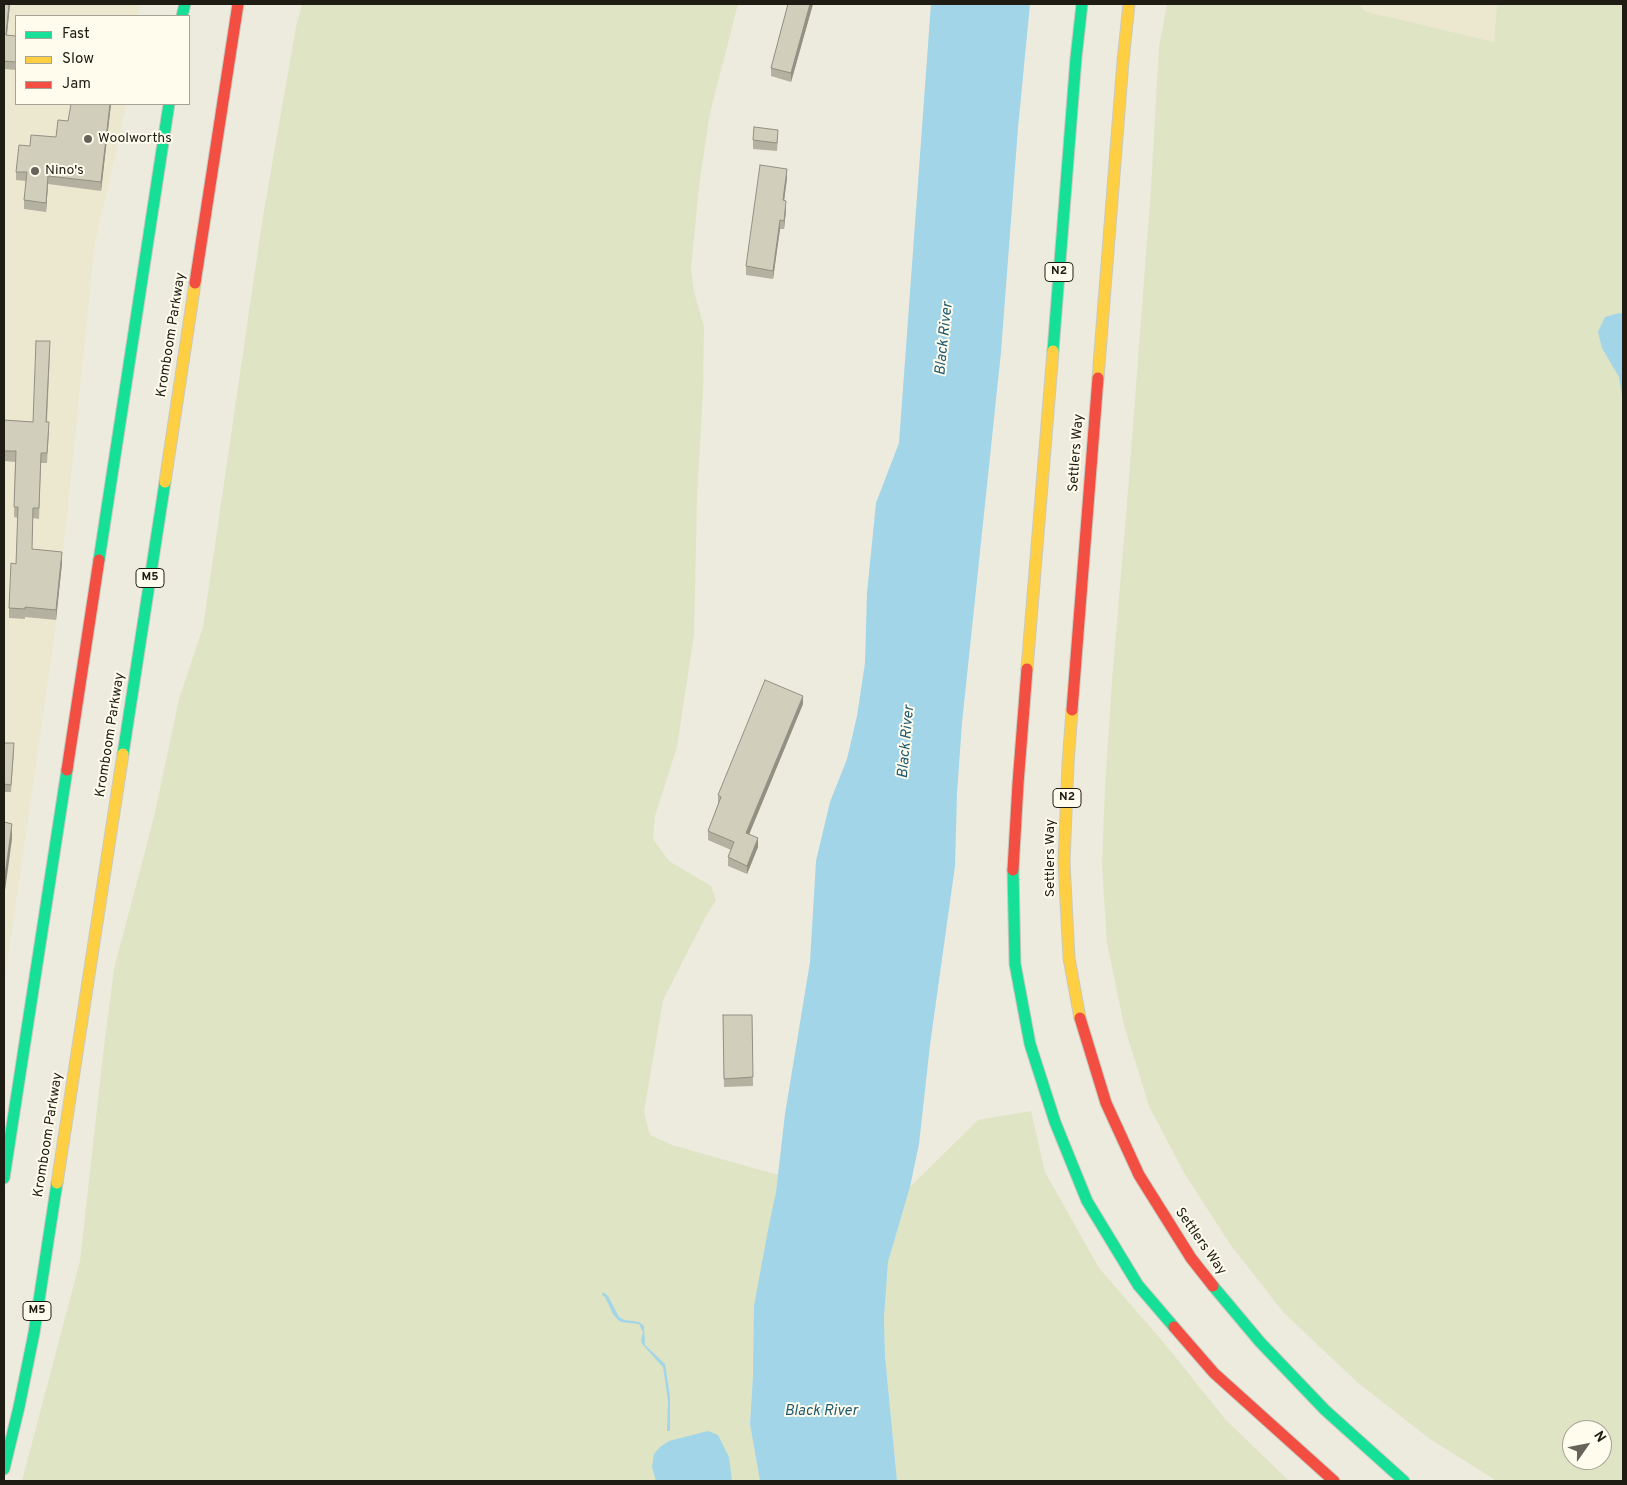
<!DOCTYPE html>
<html>
<head>
<meta charset="utf-8">
<style>
	body { margin:0 }
	#map { position:relative; width:1627px; height:1485px; overflow:hidden; background:#edebdd; font-family:Overpass,sans-serif }
	canvas { display:block }
	.frame { position:absolute; inset:0; border:5px solid #1e1c13; pointer-events:none }
	.legend { position:absolute; left:15px; top:15px; width:175px; height:90px; box-sizing:border-box; background:#fffced; border:1px solid #a5a296; margin:0; padding:6px 9px; list-style:none; font-size:15px; color:#1e1c13 }
	.legend li { display:flex; align-items:center; gap:10px; height:25px }
	.legend b { width:25px; border:1px solid #a5a296 }
	.north { position:absolute; left:1562px; top:1420px; width:50px; height:50px; box-sizing:border-box; background:#fffced; border:1px solid #a5a296; border-radius:50%; rotate:57deg; font-size:14px; font-weight:700; line-height:20px; text-align:center; color:#1e1c13 }
	.north::after { content:''; display:block; margin:auto; width:18px; height:22px; background:#66645a; clip-path:polygon(50% 0,100% 100%,50% 72%,0 100%) }
</style>
</head>
<body>
<div id="map">
<canvas width="1627" height="1485"></canvas>
<div class="frame"></div>
<ul class="legend">
<li><b style="height:6px;background:#16e098"></b>Fast</li>
<li><b style="height:6px;background:#ffcf43"></b>Slow</li>
<li><b style="height:6px;background:#f24e42"></b>Jam</li>
</ul>
<div class="north">N</div>
</div>
<script>
const c = document.querySelector('canvas').getContext('2d');
c.lineJoin = 'round';
function fill(path, color) {
  c.fillStyle = color;
  c.fill(path, 'evenodd');
}
function poly(rows) {
  const path = new Path2D();
  for (const r of rows) {
    path.moveTo(r[0], r[1]);
    for (let i = 2; i < r.length; i += 2) path.lineTo(r[i], r[i + 1]);
  }
  return path;
}
function stroke(path, color, width, dash) {
  c.strokeStyle = color;
  c.lineWidth = width;
  c.lineCap = dash ? 'butt' : 'round';
  c.setLineDash(dash || []);
  c.stroke(path);
}
function write(font, color, halo, rows, align = 'center') {
  c.font = font + ' Overpass,sans-serif';
  c.lineWidth = 4;
  c.setLineDash([]);
  c.textBaseline = 'middle';
  c.strokeStyle = halo;
  c.fillStyle = color;
  for (const [text, x, y, turn = 0] of rows) {
    c.save();
    c.translate(x, y);
    c.rotate((+turn || 0) * Math.PI / 180);
    c.textAlign = isNaN(turn) ? turn : align;
    if (halo) c.strokeText(text, 0, 0);
    c.fillText(text, 0, 0);
    c.restore();
  }
}
const built = poly([
	[4,4,140,4,139,16,16,16,16,104,127,104,95,243,55,631,4,986],
	[1360,4,1497,4,1494,42,1364,11]
]);
const green = poly([
	[302,4,738,4,710,113,700,179,691,268,694,292,704,327,703,392,697,499,694,634,677,747,655,816,653,839,669,861,711,886,716,900,705,918,663,1000,644,1112,650,1135,672,1145,778,1175,753,1375,750,1424,760,1481,22,1481,80,1261,103,1055,114,969,154,817,179,699,203,627,263,216,296,27],
	[1167,4,1360,4,1364,11,1494,42,1497,4,1623,4,1623,1481,1497,1481,1430,1439,1357,1382,1283,1312,1230,1244,1183,1171,1149,1106,1124,1025,1107,943,1102,865,1105,786,1112,681,1129,478,1151,188,1159,47],
	[1572,1430,1602,1430,1602,1460,1572,1460],
	[1031,1111,1045,1172,1099,1268,1165,1344,1225,1419,1289,1481,897,1481,885,1356,884,1318,888,1262,910,1187,978,1120]
]);
const water = poly([
	[931,4,1030,4,1018,128,1001,352,962,723,957,793,955,866,930,1045,919,1144,910,1187,888,1262,884,1318,885,1356,897,1481,760,1481,750,1424,753,1375,754,1306,768,1230,776,1192,785,1114,810,962,816,861,830,802,847,759,857,716,865,663,867,593,876,503,899,443],
	[1619,313,1623,314,1623,402,1619,377,1602,348,1598,332,1605,317],
	[603,1292,608,1296,619,1317,625,1320,639,1322,644,1326,645,1345,665,1364,670,1396,670,1431,667,1431,668,1401,663,1367,643,1345,641,1341,643,1332,639,1324,621,1322,617,1319,613,1314,605,1297,602,1295],
	[708,1431,718,1435,729,1457,732,1481,656,1481,652,1467,654,1454,660,1447,669,1441]
]);
const fast = poly([
	[182,16,185,4],
	[1053,351,1076,58,1082,4],
	[99,560,169,104],
	[123,754,165,482],
	[1013,870,1015,964,1030,1044,1055,1122,1087,1201,1138,1285,1174,1327],
	[4,1178,67,770],
	[1213,1286,1260,1342,1325,1410,1404,1481],
	[4,1469,19,1407,34,1333,57,1183]
]);
const slow = poly([
	[1098,378,1123,61,1129,4],
	[165,482,195,283],
	[1027,669,1053,351],
	[1072,710,1068,764,1064,862,1069,958,1080,1018],
	[57,1183,123,754]
]);
const jam = poly([
	[195,283,238,4],
	[1072,710,1098,378],
	[67,770,99,560],
	[1013,870,1018,784,1027,669],
	[1080,1018,1106,1103,1139,1175,1191,1258,1213,1286],
	[1174,1327,1214,1373,1334,1481]
]);
const wall = poly([
	[4,4,10,4,7,35,16,36,16,70,4,69],
	[788,4,813,4,791,82,771,76,771,68],
	[71,104,111,104,101,191,48,184,46,212,24,209,24,200,26,181,16,180,16,172,30,146,56,137,68,121],
	[778,138,777,151,753,149,753,140],
	[787,178,784,201,786,210,784,229,780,229,773,279,746,275,746,266],
	[50,352,47,422,49,432,47,463,41,463,39,519,33,518,32,549,62,563,56,620,25,617,25,619,9,618,9,608,16,564,18,518,14,517,15,462,4,461,4,420,33,422],
	[803,704,749,834,758,847,747,874,728,866,728,857,731,850,708,840,708,831,718,804,718,795],
	[4,743,14,751,11,792,4,792],
	[723,1015,752,1015,753,1086,724,1087]
]);
const shadedWall = poly([
	[9,4,10,4,6,43,6,35],
	[810,4,813,4,791,82,791,73],
	[110,104,111,104,101,191,101,182],
	[787,169,787,178,783,209,783,200],
	[48,176,48,184,46,212,46,203],
	[786,201,786,210,784,229,784,221],
	[780,220,780,229,773,279,773,271],
	[62,552,62,563,56,620,56,610],
	[803,696,803,704,746,842,746,833],
	[12,824,12,839,4,898,4,883],
	[758,838,758,847,747,874,747,866]
]);
const building = poly([
	[4,4,9,4,6,35,16,36,16,62,4,61,4,4],
	[788,4,810,4,791,73,771,68,788,4],
	[71,104,110,104,101,182,48,176,46,203,24,200,27,172,16,172,19,145,30,146,31,135,56,137,58,120,68,121,71,104],
	[754,127,778,130,777,143,753,140,754,127],
	[760,165,787,169,783,200,786,201,784,221,780,220,773,271,746,266,760,165],
	[36,341,50,341,46,422,49,422,47,453,41,453,39,508,33,508,32,549,62,552,56,610,25,607,25,609,9,608,11,563,16,564,18,507,14,507,16,451,4,451,4,420,33,422,36,341],
	[765,680,803,696,746,833,758,838,747,866,728,857,734,842,708,831,721,797,718,795,765,680],
	[4,743,14,743,11,785,4,784,4,743],
	[4,822,12,824,4,883,4,822],
	[723,1015,752,1015,753,1077,724,1079,723,1015]
]);
const markers = [
	[88,139,5,"#66645a"],
	[35,171,5,"#66645a"]
];
const shields = [
	[1059,272,28],
	[150,578,28],
	[1067,798,28],
	[37,1311,28]
];
const shieldNames = [
	["N2",1059,272],
	["M5",150,578],
	["N2",1067,798],
	["M5",37,1311]
];
const poiNames = [
	["Woolworths",98,139],
	["Nino's",45,171]
];
const streetNames = [
	["Kromboom Parkway",172,335,-81],
	["Settlers Way",1077,453,-86],
	["Kromboom Parkway",111,735,-81],
	["Settlers Way",1051,858,-90],
	["Kromboom Parkway",49,1135,-81],
	["Settlers Way",1200,1242,55]
];
const waterNames = [
	["Black River",945,339,-84],
	["Black River",907,742,-85],
	["Black River",821,1412]
];
fill(built, '#ece8d0');
fill(green, '#dfe4c5');
fill(water, '#a2d5e8');
stroke(fast, '#cbc9be', 13);
stroke(slow, '#cbc9be', 13);
stroke(jam, '#cbc9be', 13);
stroke(fast, '#16e098', 11);
stroke(slow, '#ffcf43', 11);
stroke(jam, '#f24e42', 11);
fill(wall, '#b4b1a1');
fill(shadedWall, '#929083');
fill(building, '#d1cebb');
stroke(building, '#929083', 1);
for (const [x, y, r, color] of markers) {
  const dot = new Path2D();
  dot.arc(x, y, r, 0, 2 * Math.PI);
  c.fillStyle = color;
  c.fill(dot);
  stroke(dot, '#fffced', 2);
}
for (const [x, y, w] of shields) {
  const box = new Path2D();
  box.roundRect(x - w / 2, y - 9.5, w, 19, 4);
  c.fillStyle = '#fffced';
  c.fill(box);
  stroke(box, '#1e1c13', 1);
}
write('bold 12px', '#1e1c13', null, shieldNames);
write('14px', '#1e1c13', '#fffced', poiNames, 'left');
write('14px', '#1e1c13', '#fffced', streetNames);
write('italic 15px', '#205b71', '#fffced', waterNames);
</script>
</body>
</html>
